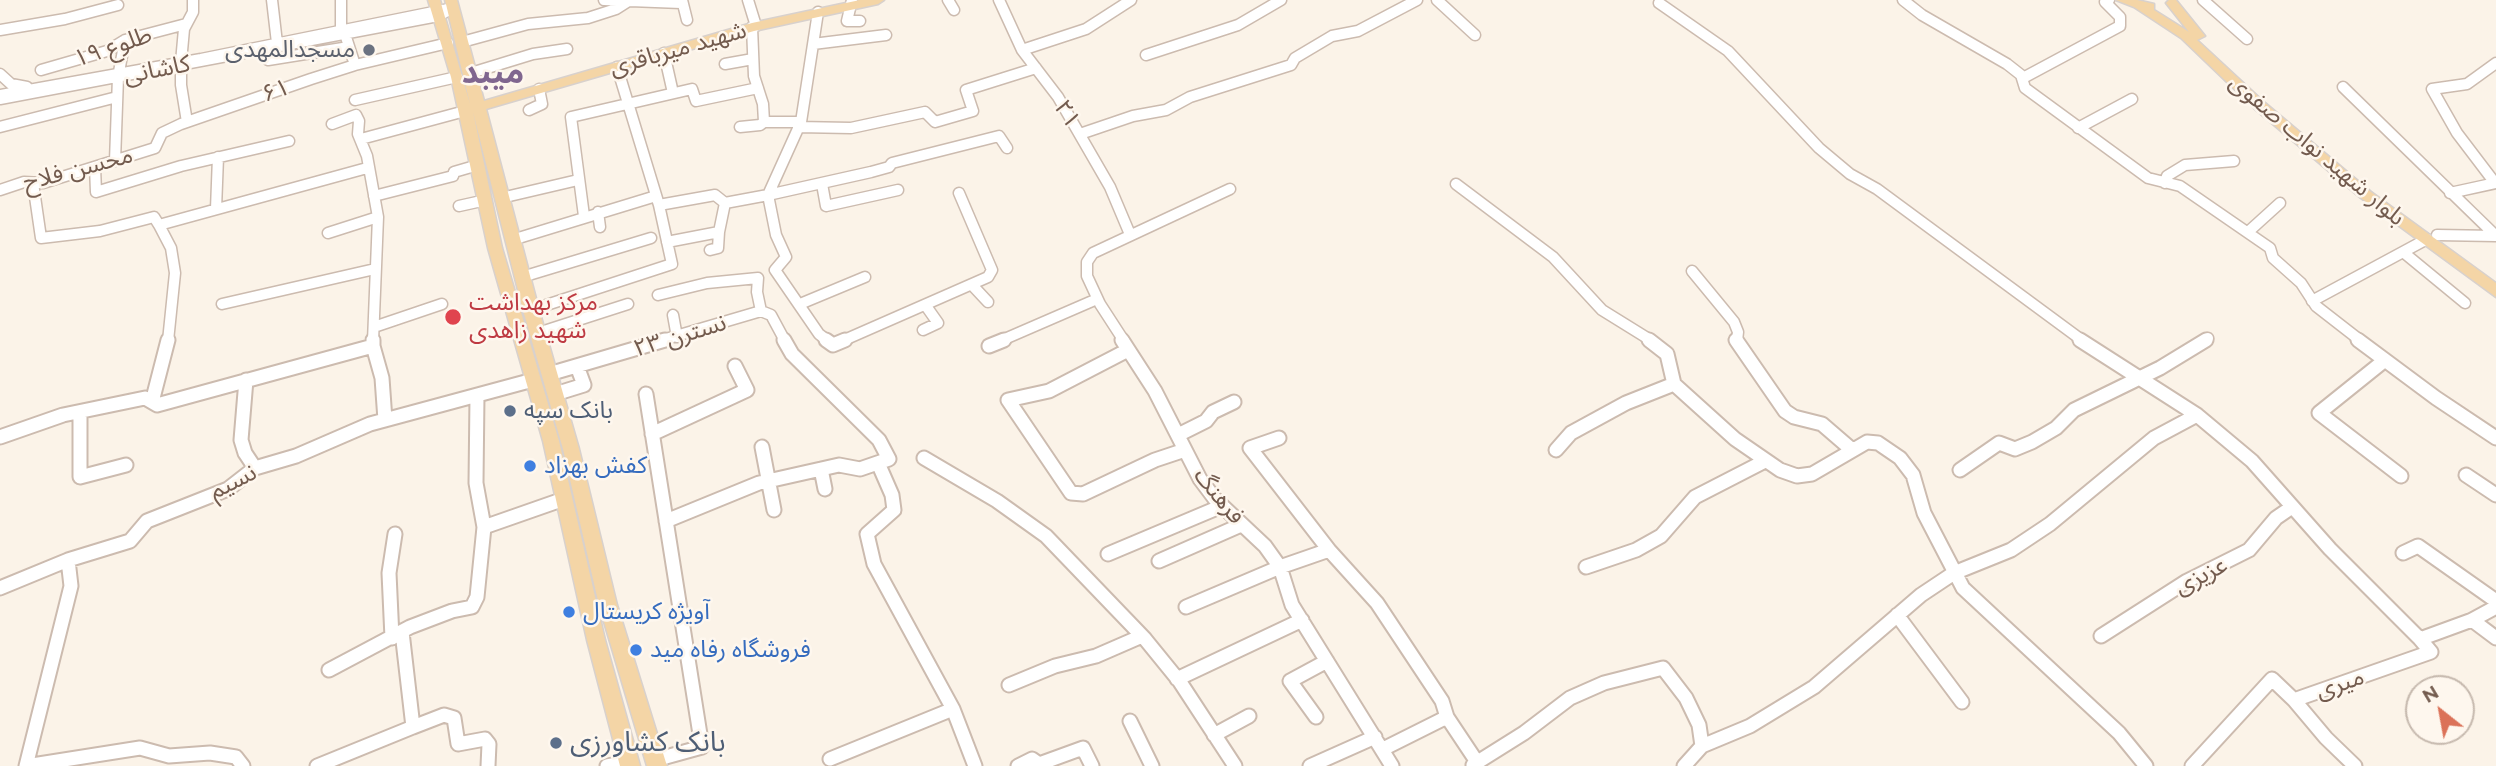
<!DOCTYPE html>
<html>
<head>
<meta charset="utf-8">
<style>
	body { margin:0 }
	#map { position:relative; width:2496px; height:766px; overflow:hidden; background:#fbf3e8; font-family:Raleway,sans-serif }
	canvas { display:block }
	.north { position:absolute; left:2405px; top:675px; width:70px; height:70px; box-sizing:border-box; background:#fef7ee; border:2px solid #c6b9ae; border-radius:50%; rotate:329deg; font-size:19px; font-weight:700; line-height:28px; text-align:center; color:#735b4e }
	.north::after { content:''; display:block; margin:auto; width:24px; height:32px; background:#db7258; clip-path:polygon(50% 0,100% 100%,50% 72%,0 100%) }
</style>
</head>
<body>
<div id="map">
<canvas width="2496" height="766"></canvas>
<div class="north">N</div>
</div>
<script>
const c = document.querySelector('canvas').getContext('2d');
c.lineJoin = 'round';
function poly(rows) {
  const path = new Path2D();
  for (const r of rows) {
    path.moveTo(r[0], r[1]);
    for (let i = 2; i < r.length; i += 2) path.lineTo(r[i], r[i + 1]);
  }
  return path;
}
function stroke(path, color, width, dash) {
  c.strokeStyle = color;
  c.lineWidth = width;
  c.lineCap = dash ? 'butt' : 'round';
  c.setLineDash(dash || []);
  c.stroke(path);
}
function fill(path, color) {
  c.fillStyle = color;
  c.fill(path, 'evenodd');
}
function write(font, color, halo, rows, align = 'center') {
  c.font = font + ' Raleway,"Noto Sans Arabic",sans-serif';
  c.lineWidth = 5;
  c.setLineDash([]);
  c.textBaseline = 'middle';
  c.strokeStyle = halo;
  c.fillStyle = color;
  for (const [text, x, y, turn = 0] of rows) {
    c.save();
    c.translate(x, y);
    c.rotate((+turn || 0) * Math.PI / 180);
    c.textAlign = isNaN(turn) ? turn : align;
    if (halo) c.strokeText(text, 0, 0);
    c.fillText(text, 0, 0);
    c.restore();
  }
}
const minorFar1 = poly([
	[272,0,277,43,275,48],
	[341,0,341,30,345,34,355,65],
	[604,0,681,3],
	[682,0,687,20],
	[748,0,756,26],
	[852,0,847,21,860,21],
	[948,0,954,10],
	[999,0,1022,50,1058,97,1110,187,1129,232],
	[1437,0,1475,35],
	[1903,0,1922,15,2007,64,2021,75,2025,88,2148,178,2180,186,2270,248,2273,258,2301,283,2316,306,2361,341],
	[2203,0,2247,39],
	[1659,3,1728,51,1819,148,1850,174,1877,189,2083,341],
	[818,12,801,122,768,195,776,235,786,257,775,270,819,334,828,341],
	[752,27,754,76,763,104,764,122,801,122],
	[0,30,65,19,118,5],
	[462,42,528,24,588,18,616,9,627,2],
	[813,44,886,35],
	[270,48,268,60,349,47],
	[1022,50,1086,29,1131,0],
	[664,53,673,93],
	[1146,55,1238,25,1281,0],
	[725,64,753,59],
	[41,70,107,51,125,40,186,24],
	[471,73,533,54,567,49],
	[0,74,11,84,27,87],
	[2023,78,2120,26,2120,17,2105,2,2109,0],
	[2343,87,2496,236],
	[0,95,201,59,453,8,438,16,0,99],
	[355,100,457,77],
	[529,110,542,104,539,89],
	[187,122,181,85,181,62,184,29,193,12,193,0],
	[332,124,356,115,359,121,358,134,367,156,378,217,373,341],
	[0,127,117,97],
	[740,127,760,125,764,122],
	[798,127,851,128,925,112,935,122,973,111,966,90,1036,68],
	[2078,128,2132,99],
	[1080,134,1133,116,1166,110,1190,97,1291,65,1295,58,1332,36,1358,31,1417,0],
	[361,139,465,111],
	[115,161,118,77,125,40],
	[95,167,96,192,181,166,289,141],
	[33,183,41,238,100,231,154,217,159,225,367,168],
	[2165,183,2167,176,2185,165,2234,161],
	[2495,183,2457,133,2432,89,2467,84,2496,63],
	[822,184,826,206,898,190],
	[1456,184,1553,257,1602,310,1652,341],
	[0,190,24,182,43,183,155,148,162,133,181,124,311,79,355,65,448,43],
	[2450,193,2496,183],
	[374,196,453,176,454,172,478,165],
	[501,198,578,180],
	[659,205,715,195,725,203,768,195,871,172,889,167,892,163,999,136,1007,148],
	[459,206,486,200],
	[216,209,218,157],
	[598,212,600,227],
	[584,216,571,117,692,89,696,101,758,88],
	[159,225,171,248,175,273,168,341],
	[2248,232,2280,203],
	[328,233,378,217],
	[2437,235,2496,236],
	[512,240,656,196],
	[667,242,719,232,725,203],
	[710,250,718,248,719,232],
	[2403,252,2465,303],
	[1692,271,1734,322,1738,332,1737,341],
	[522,277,651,238],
	[973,286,988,302],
	[658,295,707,283,758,278,757,292,761,311],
	[2312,301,2427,239],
	[222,304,375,269],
	[800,304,865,277],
	[531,310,672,264,659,205,617,67],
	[673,315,677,337],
	[374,327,442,304],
	[923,330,938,323,926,306],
	[538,333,628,304],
	[659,341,761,311,771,315,785,341],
	[842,341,988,277,992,270,959,193],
	[1000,341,1097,299],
	[1124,341,1100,304,1087,276,1087,262,1093,253,1230,189],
	[2203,341,2208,338]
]);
const minor = poly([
	[826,340,833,345,845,340],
	[1122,340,1155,391,1200,479,1215,499,1265,546,1280,567,1292,605,1392,766],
	[1649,340,1667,354,1674,384,1735,439,1780,470,1797,476,1812,474,1867,442,1878,443,1900,458,1913,475,1924,513,1963,588,2119,733,2146,766],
	[1736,340,1785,411,1794,417,1822,424,1851,449],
	[2080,340,2197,415,2252,461,2330,549,2420,639],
	[2358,340,2436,398,2496,438],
	[373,346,382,378,385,420],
	[989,346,1004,340],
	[1128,350,1049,391,1008,400,1071,493,1083,494,1155,460,1185,450],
	[2385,360,2319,413,2401,476],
	[549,374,665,340],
	[246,380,241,440,245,453,255,468],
	[555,394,584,385,577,366],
	[646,394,702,747,655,760],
	[152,402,168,340],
	[80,412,80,477,126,465],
	[652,434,747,390,735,366],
	[1178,435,1206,421,1213,412,1234,402],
	[0,437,63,415,145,398,157,405,373,346,373,340],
	[1279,438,1250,448,1329,550],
	[762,447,774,510],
	[1556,450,1571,433,1626,403,1674,384],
	[924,458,997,501,1046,536,1145,639,1180,682,1235,766],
	[878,463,892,495,894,510,867,534,874,564,953,709,975,766],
	[821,469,825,489],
	[1960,470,1999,443,2015,449,2032,442,2056,428,2074,410,2160,368,2206,340],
	[2466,475,2496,495],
	[666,521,759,483,839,465,860,469,889,459,879,440,792,354,784,340],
	[484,527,564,499],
	[2403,553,2418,546,2496,601],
	[1108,554,1222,506],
	[68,560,130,541,147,521,228,489,255,468,296,456,370,424,533,380],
	[1159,561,1241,525],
	[1586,567,1636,550,1661,536,1695,497,1765,461],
	[0,588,68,560,71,586,26,766,140,748,169,756,210,753,236,757,243,766],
	[1186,607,1280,567,1329,550,1377,603,1442,701,1447,717,1477,762],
	[1897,615,1962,702],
	[2472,620,2496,638],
	[402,632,413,727,444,715,454,718,458,744,485,739,489,744,488,766],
	[2101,636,2187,581,2249,550,2276,518,2292,507],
	[392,638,389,573,395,534],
	[329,670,410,627,452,611,472,607,477,597,484,527,476,483,477,396],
	[1177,679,1302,620],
	[1009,685,1055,666,1096,656,1142,636],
	[2294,700,2326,738,2355,766],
	[1316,717,1290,681,1327,661],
	[1130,721,1152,766],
	[1214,735,1249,716],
	[1702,746,1750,726,1814,687,1921,595,1954,573,2011,550,2050,524,2154,438,2197,415],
	[1383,749,1447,717],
	[830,759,953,709],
	[1473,765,1524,733,1570,698,1604,683,1663,668,1686,698,1699,725,1702,746,1684,766],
	[317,766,413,727],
	[607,766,628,762],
	[1018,766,1032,759,1039,764,1083,748,1092,766],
	[1310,766,1375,737],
	[2192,766,2272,679,2294,700,2431,652,2420,639,2472,620,2496,607]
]);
const major = poly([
	[428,0,440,0,470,104,445,0,457,0,484,101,752,23,860,0,884,0,878,4,754,31,486,109,539,310,579,449,617,605,667,766,647,766,599,605,563,449,523,310,473,112,502,248,559,441,605,640,640,766,620,766,587,640,543,441,488,248,451,77,428,0],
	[2116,0,2137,0,2154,4,2154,10,2189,32,2166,3,2169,0,2176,0,2205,36,2197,40,2265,103,2371,192,2496,283,2496,297,2361,198,2255,109,2181,38,2134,7,2116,0]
]);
const markers = [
	[369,50,7,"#6b7280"],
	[453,317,9,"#e0444e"],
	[510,411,7,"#5c6f8a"],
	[530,466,7,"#3f7fe0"],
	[569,612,7,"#3f7fe0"],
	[636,650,7,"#3f7fe0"],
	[556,743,7,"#5c6f8a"]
];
const streetNames = [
	["طلوع ۱۹",113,47,-19],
	["شهید میرباقری",678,49,-16],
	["کاشانی",157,70,-11],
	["۶۱",276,91,-19],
	["۲۱",1067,114,57],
	["بلوار شهید نواب صفوی",2317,150,40],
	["محسن فلاح",78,169,-15],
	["نسترن ۲۳",680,336,-17],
	["نسیم",233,482,-27],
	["فرهنگ",1219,496,51],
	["عزیزی",2201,576,-27],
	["میری",2340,684,-19]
];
const worshipNames = [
	["مسجدالمهدی",355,50]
];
const healthNames = [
	["مرکز بهداشت",469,303],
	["شهید زاهدی",469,331]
];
const serviceNames = [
	["بانک سپه",524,411]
];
const shopNames = [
	["کفش بهزاد",544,466],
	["آویژه کریستال",583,612],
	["فروشگاه رفاه مید",650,650]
];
const nearServicenames = [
	["بانک کشاورزی",570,743]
];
const districtNames = [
	["میبد",493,73]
];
stroke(minorFar1, '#ccbbaf', 13);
stroke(minor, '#ccbbaf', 17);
stroke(major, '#d8d1cd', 3);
stroke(minorFar1, '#fff', 10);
stroke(minor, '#fff', 13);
fill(major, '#f4d5a6');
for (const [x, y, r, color] of markers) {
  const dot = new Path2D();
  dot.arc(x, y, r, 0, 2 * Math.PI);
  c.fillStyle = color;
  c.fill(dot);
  stroke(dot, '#fef7ee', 2.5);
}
write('24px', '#735b4e', '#fef7ee', streetNames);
write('24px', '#5b616d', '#fef7ee', worshipNames, 'right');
write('24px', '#be3a42', '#fef7ee', healthNames, 'left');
write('24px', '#4e5e75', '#fef7ee', serviceNames, 'left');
write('24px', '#366cbe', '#fef7ee', shopNames, 'left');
write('28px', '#4e5e75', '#fef7ee', nearServicenames, 'left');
write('bold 32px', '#80668f', '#fef7ee', districtNames);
</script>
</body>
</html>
